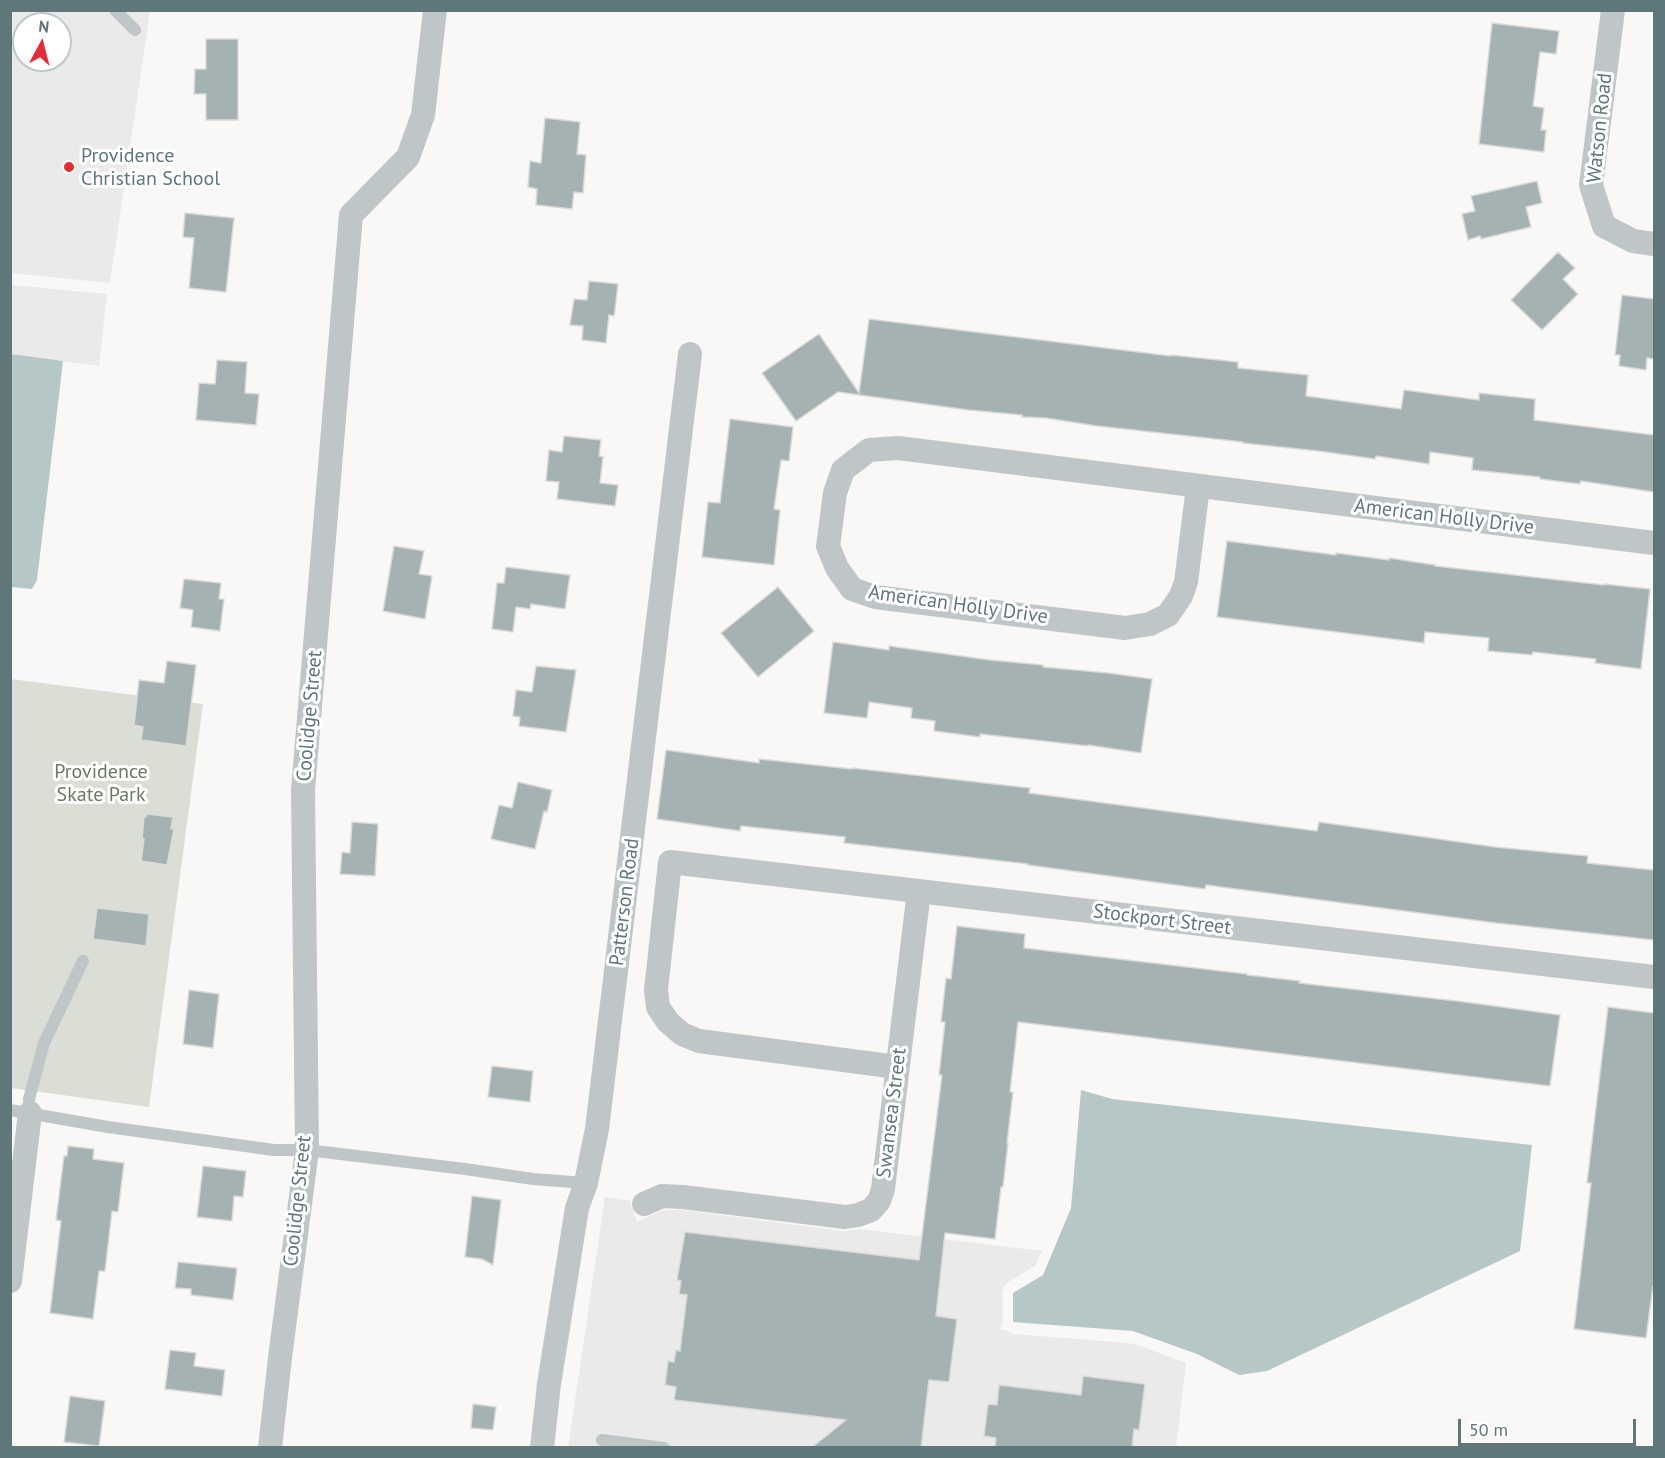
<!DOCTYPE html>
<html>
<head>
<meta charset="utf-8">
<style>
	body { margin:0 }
	#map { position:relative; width:1665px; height:1458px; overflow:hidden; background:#f9f8f6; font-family:"PT Sans",sans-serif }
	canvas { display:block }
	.frame { position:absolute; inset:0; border:12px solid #5f777b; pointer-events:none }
	.north { position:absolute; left:12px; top:12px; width:60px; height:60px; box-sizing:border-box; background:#fff; border:2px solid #bfc9ca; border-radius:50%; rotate:7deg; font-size:16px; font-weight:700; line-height:24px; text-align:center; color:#5f777b }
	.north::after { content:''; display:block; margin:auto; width:21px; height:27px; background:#e42b36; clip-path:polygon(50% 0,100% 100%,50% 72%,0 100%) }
	.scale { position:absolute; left:1458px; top:1419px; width:178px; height:27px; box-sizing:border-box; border:3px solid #5f777b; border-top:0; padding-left:8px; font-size:18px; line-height:21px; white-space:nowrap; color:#5f777b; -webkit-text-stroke:4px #fff; paint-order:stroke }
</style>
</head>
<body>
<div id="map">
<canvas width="1665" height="1458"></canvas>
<div class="frame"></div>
<div class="north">N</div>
<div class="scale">50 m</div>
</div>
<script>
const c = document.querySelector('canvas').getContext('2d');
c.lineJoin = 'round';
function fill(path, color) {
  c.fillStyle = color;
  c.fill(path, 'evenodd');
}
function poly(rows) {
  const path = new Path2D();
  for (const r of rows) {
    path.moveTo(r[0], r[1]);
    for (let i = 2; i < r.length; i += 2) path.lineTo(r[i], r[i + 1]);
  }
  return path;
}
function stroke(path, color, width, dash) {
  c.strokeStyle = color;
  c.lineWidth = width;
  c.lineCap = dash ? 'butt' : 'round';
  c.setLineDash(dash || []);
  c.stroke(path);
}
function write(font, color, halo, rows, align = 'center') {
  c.font = font + ' "PT Sans",sans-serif';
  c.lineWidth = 6;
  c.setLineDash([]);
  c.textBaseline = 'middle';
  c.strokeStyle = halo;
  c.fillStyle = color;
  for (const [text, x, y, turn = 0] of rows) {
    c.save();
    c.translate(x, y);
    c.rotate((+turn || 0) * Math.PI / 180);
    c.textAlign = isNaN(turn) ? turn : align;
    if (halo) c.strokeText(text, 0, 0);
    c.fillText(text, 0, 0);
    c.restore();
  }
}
const built = poly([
	[10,11,150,11,110,283,11,273],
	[24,24,60,24,60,60,24,60],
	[11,285,107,294,99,366,11,354],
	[605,1197,630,1201,637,1222,663,1210,682,1210,843,1231,860,1229,1042,1251,1035,1266,1008,1282,1004,1287,1002,1293,1003,1323,999,1329,1005,1330,1012,1334,1104,1341,1135,1344,1186,1363,1176,1447,568,1448]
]);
const green = poly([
	[11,679,203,704,149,1107,11,1088]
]);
const water = poly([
	[11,354,63,361,37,580,32,589,11,587],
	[1081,1090,1112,1099,1532,1145,1520,1251,1267,1371,1239,1375,1197,1354,1133,1331,1013,1322,1013,1293,1043,1275,1071,1208]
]);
const building = poly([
	[1492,23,1559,31,1556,54,1540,52,1533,106,1544,108,1541,130,1546,130,1544,152,1479,144,1492,23],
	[206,39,238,39,238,120,206,120,206,94,194,94,195,69,206,69,206,39],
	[545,118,580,122,577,154,586,155,583,193,574,192,572,209,536,205,537,189,528,187,530,161,541,163,545,118],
	[1537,181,1542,203,1526,207,1531,227,1481,239,1480,236,1468,240,1462,214,1475,211,1471,196,1537,181],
	[185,213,234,218,226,292,189,288,194,238,183,237,185,213],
	[1558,252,1575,268,1563,279,1578,294,1542,330,1511,300,1558,252],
	[589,281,618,284,615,310,614,316,609,315,606,343,582,340,583,326,570,325,574,299,587,300,589,281],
	[1622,295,1654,299,1654,359,1647,358,1646,370,1619,366,1620,355,1615,355,1622,295],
	[869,319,1171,356,1171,355,1238,362,1238,368,1308,375,1306,396,1401,409,1404,390,1479,400,1479,393,1535,399,1534,420,1654,435,1654,492,1581,481,1580,484,1540,479,1540,477,1472,470,1473,458,1430,452,1429,464,1376,456,1375,459,1318,451,1242,443,1243,442,1097,426,1046,418,1022,417,1022,415,968,410,838,392,796,421,762,373,819,334,859,393,869,319],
	[217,360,247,362,245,393,259,394,256,425,196,420,199,383,215,384,217,360],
	[730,419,793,427,789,461,781,460,774,509,780,510,774,565,702,557,708,502,720,503,730,419],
	[564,436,601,440,599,456,603,457,600,483,618,485,615,506,557,499,559,482,546,481,549,450,562,452,564,436],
	[1227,541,1336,555,1336,553,1389,560,1389,558,1435,565,1435,566,1604,585,1604,584,1650,589,1641,669,1595,663,1596,659,1533,652,1532,655,1488,651,1489,638,1425,632,1424,643,1217,617,1227,541],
	[394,546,424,551,419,574,432,576,425,619,383,611,394,546],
	[506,567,570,575,565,609,531,604,530,609,516,607,513,632,492,629,497,583,504,583,506,567],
	[184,579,221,583,219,599,224,599,220,631,191,627,193,610,180,608,184,579],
	[778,587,814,631,758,677,721,633,778,587],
	[833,642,889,650,889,646,990,660,1043,665,1043,667,1108,673,1152,679,1141,753,1088,745,1088,746,980,734,980,737,934,731,935,721,911,718,912,708,869,702,867,718,824,713,833,642],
	[167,661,196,665,186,746,141,740,143,727,134,725,139,680,164,683,167,661],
	[536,666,576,670,566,732,519,726,520,717,513,716,516,690,532,692,536,666],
	[666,750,759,763,759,759,852,769,852,768,1030,788,1029,793,1317,831,1319,822,1495,847,1588,856,1587,863,1654,870,1654,940,1496,923,1206,885,1205,889,1028,865,1028,864,844,843,845,837,741,826,740,831,657,819,666,750],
	[518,782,552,790,547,812,544,811,535,849,491,839,499,805,512,808,518,782],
	[147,814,173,817,171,829,174,829,167,865,141,861,144,839,142,838,144,817,146,817,147,814],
	[352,822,378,824,375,876,340,874,342,852,350,853,352,822],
	[97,908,149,914,146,946,93,939,97,908],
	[957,926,1025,934,1024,948,1247,974,1247,975,1300,981,1299,983,1465,1002,1560,1015,1550,1086,1018,1022,1010,1092,1013,1092,1007,1143,1008,1143,1003,1187,1001,1187,995,1239,945,1233,936,1316,957,1319,949,1382,929,1380,921,1448,811,1448,846,1420,674,1400,676,1387,665,1385,668,1361,674,1362,676,1350,680,1351,687,1295,679,1294,681,1281,677,1280,685,1232,919,1260,942,1075,939,1075,945,1022,941,1022,946,978,951,979,957,926],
	[189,990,219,994,213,1048,183,1044,189,990],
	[1608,1007,1654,1013,1654,1286,1653,1286,1646,1338,1574,1329,1591,1183,1587,1183,1608,1007],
	[492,1066,533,1071,530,1102,488,1097,492,1066],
	[68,1146,94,1149,93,1159,124,1163,118,1212,112,1211,105,1271,99,1271,93,1319,50,1313,61,1221,56,1220,64,1156,67,1156,68,1146],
	[203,1166,246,1171,243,1197,234,1196,232,1221,197,1217,203,1166],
	[472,1196,501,1200,493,1265,482,1259,465,1257,472,1196],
	[178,1262,237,1268,233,1300,191,1295,191,1289,175,1288,178,1262],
	[170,1350,196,1353,194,1366,225,1370,222,1396,165,1389,170,1350],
	[1083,1376,1145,1384,1139,1430,1134,1429,1132,1448,995,1448,996,1438,984,1436,988,1404,997,1405,999,1385,1081,1395,1083,1376],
	[70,1396,105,1401,99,1446,64,1442,70,1396],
	[473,1404,496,1407,493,1430,471,1428,473,1404]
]);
const lane = poly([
	[115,10,135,30],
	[10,1110,108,1127,274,1150,307,1150,465,1169,533,1179,586,1183],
	[30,1113,29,1099,44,1043,83,961],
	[602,1440,664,1448]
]);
const street = poly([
	[1613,10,1591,185,1604,226,1633,241,1654,244],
	[1198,487,1186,582,1181,596,1168,615,1150,624,1125,628,875,597,852,589,837,568,828,546,835,493,843,470,869,450,898,448,1654,543],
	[897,1067,699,1041,682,1034,668,1022,658,1007,656,990,670,862,1654,977],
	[644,1204,662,1196,683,1197,845,1217,858,1215,871,1210,879,1201,883,1189,919,891],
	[10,1281,30,1113],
	[270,1448,280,1358,307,1150,303,790,351,215,408,157,423,115,435,10],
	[542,1448,549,1384,577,1208,586,1183,597,1129,690,354]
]);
const markers = [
	[69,167,6,"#e42b36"]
];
const streetNames = [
	["Watson Road",1600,128,-84],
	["American Holly Drive",1444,517,7],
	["American Holly Drive",958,605,8],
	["Coolidge Street",310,716,-85],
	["Patterson Road",625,902,-83],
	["Stockport Street",1162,920,7],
	["Swansea Street",892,1113,-83],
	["Coolidge Street",298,1201,-84]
];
const poiNames = [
	["Providence",81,156],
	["Christian School",81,179]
];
const parkNames = [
	["Providence",101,772],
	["Skate Park",101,795]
];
fill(built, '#e9eae9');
fill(green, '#daded5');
fill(water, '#b6c7c7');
fill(building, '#a4b2b4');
stroke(building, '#dadad8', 1.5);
stroke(lane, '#bfc6c8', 12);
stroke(street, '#bfc6c8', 24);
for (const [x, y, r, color] of markers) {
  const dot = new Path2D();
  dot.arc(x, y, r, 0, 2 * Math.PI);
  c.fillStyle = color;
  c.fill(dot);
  stroke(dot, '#fff', 2);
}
write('20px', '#5f777b', '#fff', streetNames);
write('20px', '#5f777b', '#fff', poiNames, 'left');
write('20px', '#6d7962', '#fff', parkNames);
</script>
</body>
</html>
